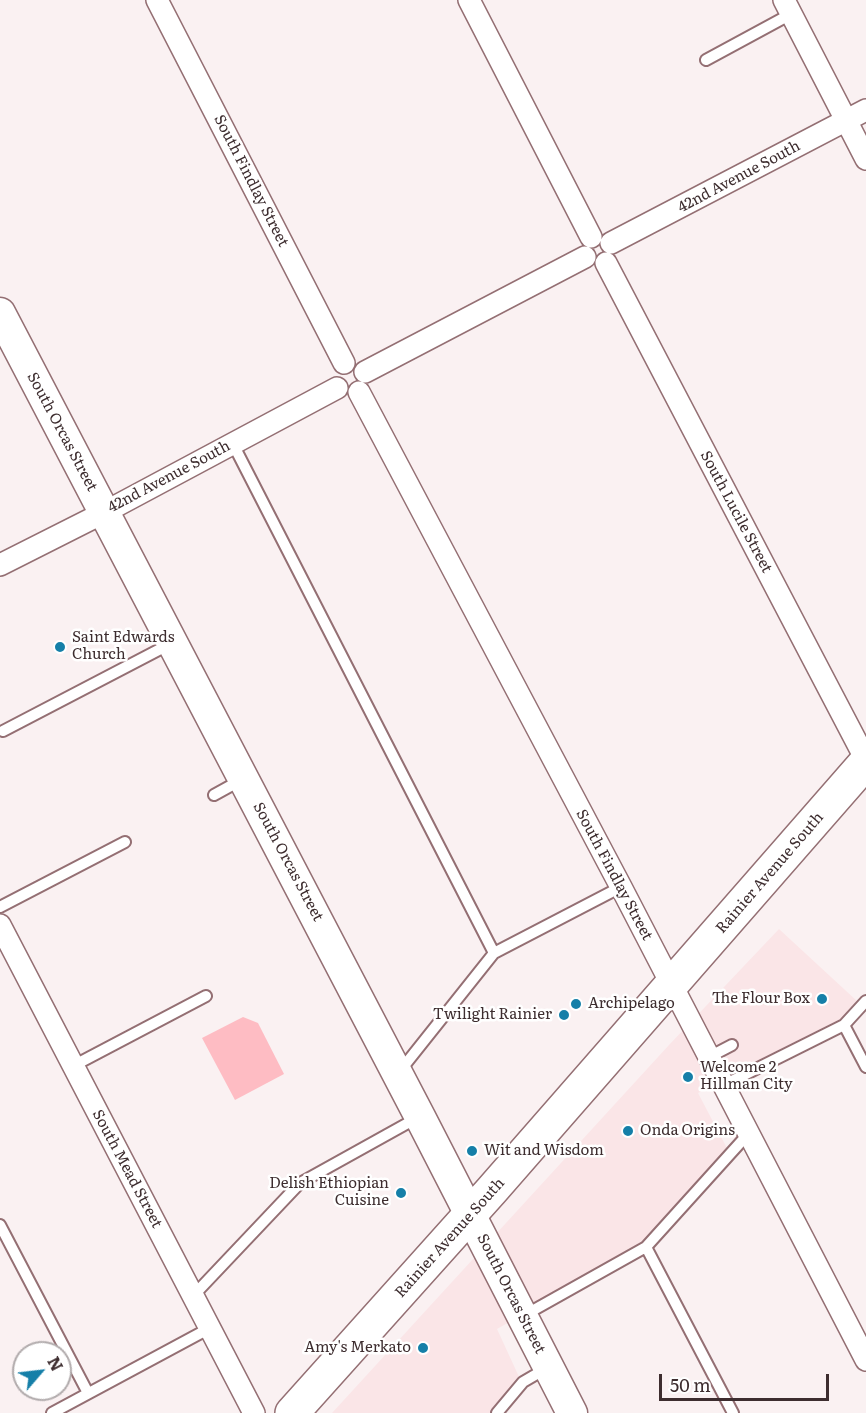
<!DOCTYPE html>
<html>
<head>
<meta charset="utf-8">
<style>
	body { margin:0 }
	#map { position:relative; width:866px; height:1413px; overflow:hidden; background:#faf1f2; font-family:Literata,serif }
	canvas { display:block }
	.north { position:absolute; left:12px; top:1341px; width:60px; height:60px; box-sizing:border-box; background:#fff; border:2px solid #b1abac; border-radius:50%; rotate:62deg; font-size:16px; font-weight:700; line-height:24px; text-align:center; color:#3d2d2f }
	.north::after { content:''; display:block; margin:auto; width:21px; height:27px; background:#157fa8; clip-path:polygon(50% 0,100% 100%,50% 72%,0 100%) }
	.scale { position:absolute; left:659px; top:1374px; width:170px; height:27px; box-sizing:border-box; border:3px solid #3d2d2f; border-top:0; padding-left:8px; font-size:18px; line-height:21px; white-space:nowrap; color:#3d2d2f; -webkit-text-stroke:4px #fff; paint-order:stroke }
</style>
</head>
<body>
<div id="map">
<canvas width="866" height="1413"></canvas>
<div class="north">N</div>
<div class="scale">50 m</div>
</div>
<script>
const c = document.querySelector('canvas').getContext('2d');
c.lineJoin = 'round';
function fill(path, color) {
  c.fillStyle = color;
  c.fill(path, 'evenodd');
}
function poly(rows) {
  const path = new Path2D();
  for (const r of rows) {
    path.moveTo(r[0], r[1]);
    for (let i = 2; i < r.length; i += 2) path.lineTo(r[i], r[i + 1]);
  }
  return path;
}
function stroke(path, color, width, dash) {
  c.strokeStyle = color;
  c.lineWidth = width;
  c.lineCap = dash ? 'butt' : 'round';
  c.setLineDash(dash || []);
  c.stroke(path);
}
function write(font, color, halo, rows, align = 'center') {
  c.font = font + ' Literata,serif';
  c.lineWidth = 5;
  c.setLineDash([]);
  c.textBaseline = 'middle';
  c.strokeStyle = halo;
  c.fillStyle = color;
  for (const [text, x, y, turn = 0] of rows) {
    c.save();
    c.translate(x, y);
    c.rotate((+turn || 0) * Math.PI / 180);
    c.textAlign = isNaN(turn) ? turn : align;
    if (halo) c.strokeText(text, 0, 0);
    c.fillText(text, 0, 0);
    c.restore();
  }
}
const built = poly([
	[779,929,857,1001,841,1019,698,1093,729,1152,643,1246,497,1329,520,1379,491,1413,332,1413,669,1045]
]);
const green = poly([
	[243,1017,258,1023,284,1074,235,1100,202,1038]
]);
const lane = poly([
	[706,60,791,14],
	[233,444,494,953],
	[3,731,170,644],
	[214,795,243,779],
	[0,907,125,842],
	[844,1025,866,1067],
	[709,1057,732,1045],
	[73,1066,206,996],
	[400,1071,494,953,621,887],
	[724,1085,844,1025,866,1001],
	[0,1225,88,1393],
	[646,1247,749,1133],
	[193,1296,300,1183,417,1118],
	[523,1316,646,1247,733,1413],
	[52,1413,210,1328],
	[497,1413,523,1382,547,1368]
]);
const street = poly([
	[157,0,344,363],
	[469,0,591,237],
	[784,0,866,159],
	[611,243,866,110],
	[606,263,866,760],
	[365,372,585,257],
	[359,392,621,887,866,1360],
	[0,565,105,512,337,388],
	[0,925,254,1413]
]);
const secondary = poly([
	[0,313,420,1117,572,1413]
]);
const primary = poly([
	[292,1413,492,1190,866,762]
]);
const markers = [
	[60,647,6,"#157fa8"],
	[822,999,6,"#157fa8"],
	[576,1004,6,"#157fa8"],
	[564,1015,6,"#157fa8"],
	[688,1077,6,"#157fa8"],
	[628,1131,6,"#157fa8"],
	[472,1151,6,"#157fa8"],
	[401,1193,6,"#157fa8"],
	[423,1348,6,"#157fa8"]
];
const streetNames = [
	["42nd Avenue South",739,177,-28],
	["South Findlay Street",251,181,63],
	["South Orcas Street",62,432,62],
	["42nd Avenue South",169,477,-28],
	["South Lucile Street",736,512,62],
	["South Orcas Street",288,862,62],
	["Rainier Avenue South",770,873,-49],
	["South Findlay Street",614,875,62],
	["South Mead Street",127,1169,62],
	["Rainier Avenue South",450,1238,-48],
	["South Orcas Street",511,1294,63]
];
const poiNames = [
	["Saint Edwards",72,638],
	["Church",72,655],
	["The Flour Box",810,999,"right"],
	["Archipelago",588,1004],
	["Twilight Rainier",552,1015,"right"],
	["Welcome 2",700,1068],
	["Hillman City",700,1085],
	["Onda Origins",640,1131],
	["Wit and Wisdom",484,1151],
	["Delish Ethiopian",389,1184,"right"],
	["Cuisine",389,1201,"right"],
	["Amy's Merkato",411,1348,"right"]
];
fill(built, '#fae5e7');
fill(green, '#febcc3');
stroke(lane, '#946f73', 14);
stroke(street, '#946f73', 24);
stroke(secondary, '#946f73', 33);
stroke(primary, '#946f73', 36);
stroke(lane, '#fff', 10);
stroke(street, '#fff', 21);
stroke(secondary, '#fff', 30);
stroke(primary, '#fff', 33);
for (const [x, y, r, color] of markers) {
  const dot = new Path2D();
  dot.arc(x, y, r, 0, 2 * Math.PI);
  c.fillStyle = color;
  c.fill(dot);
  stroke(dot, '#fff', 2);
}
write('15px', '#3d2d2f', '#fff', streetNames);
write('15px', '#3d2d2f', '#fff', poiNames, 'left');
</script>
</body>
</html>
